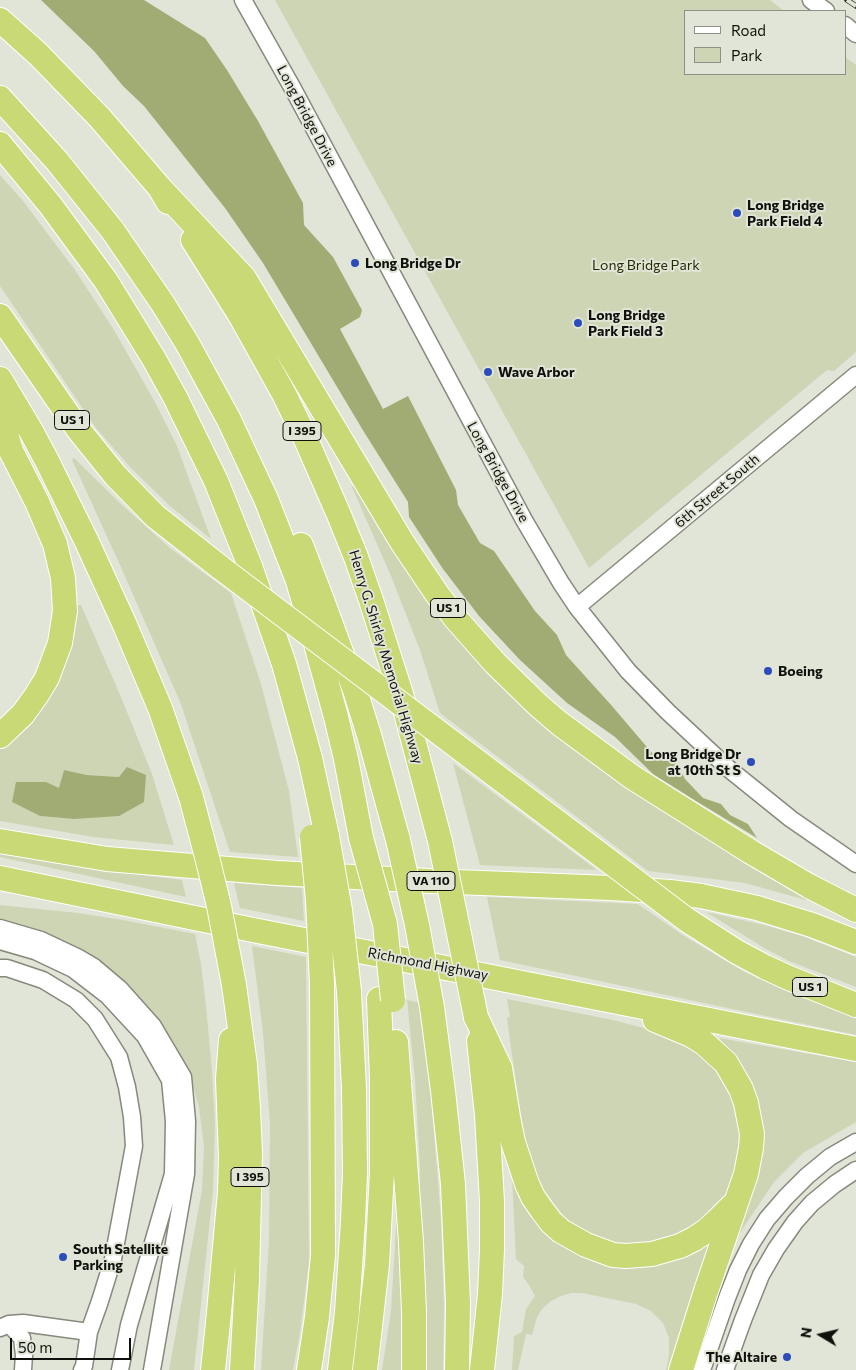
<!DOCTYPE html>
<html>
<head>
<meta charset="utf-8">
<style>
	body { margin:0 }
	#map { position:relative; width:856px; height:1370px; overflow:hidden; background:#e1e5d7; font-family:Commissioner,sans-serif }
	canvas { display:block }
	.legend { position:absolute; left:684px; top:10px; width:162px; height:65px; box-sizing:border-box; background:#e1e5d7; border:1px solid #8d9086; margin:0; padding:6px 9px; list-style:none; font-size:15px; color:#10110c }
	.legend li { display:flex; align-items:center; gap:10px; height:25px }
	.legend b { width:25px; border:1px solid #8d9086 }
	.north { position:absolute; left:796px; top:1310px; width:50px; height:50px; -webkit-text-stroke:4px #e1e5d7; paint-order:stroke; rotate:279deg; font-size:14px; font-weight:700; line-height:20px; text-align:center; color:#10110c }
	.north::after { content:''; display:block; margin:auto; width:18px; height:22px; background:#10110c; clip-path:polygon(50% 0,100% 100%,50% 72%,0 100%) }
	.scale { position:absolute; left:10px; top:1338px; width:121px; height:22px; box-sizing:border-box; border:2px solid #10110c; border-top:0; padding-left:6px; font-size:15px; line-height:18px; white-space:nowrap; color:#10110c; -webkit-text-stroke:4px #e1e5d7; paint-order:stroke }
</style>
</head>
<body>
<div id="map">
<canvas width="856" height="1370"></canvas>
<ul class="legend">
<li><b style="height:6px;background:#fff"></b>Road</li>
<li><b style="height:14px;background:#ced5b4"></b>Park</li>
</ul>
<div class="north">N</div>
<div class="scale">50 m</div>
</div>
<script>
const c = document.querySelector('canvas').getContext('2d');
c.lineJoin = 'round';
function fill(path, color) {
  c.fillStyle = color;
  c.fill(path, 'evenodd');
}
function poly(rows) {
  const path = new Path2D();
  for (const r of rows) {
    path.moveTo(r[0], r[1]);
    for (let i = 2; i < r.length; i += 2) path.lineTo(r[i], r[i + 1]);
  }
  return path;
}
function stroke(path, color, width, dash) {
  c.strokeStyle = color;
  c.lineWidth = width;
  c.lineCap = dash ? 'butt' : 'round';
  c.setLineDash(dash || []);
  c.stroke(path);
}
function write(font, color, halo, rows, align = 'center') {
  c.font = font + ' Commissioner,sans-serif';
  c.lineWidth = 4;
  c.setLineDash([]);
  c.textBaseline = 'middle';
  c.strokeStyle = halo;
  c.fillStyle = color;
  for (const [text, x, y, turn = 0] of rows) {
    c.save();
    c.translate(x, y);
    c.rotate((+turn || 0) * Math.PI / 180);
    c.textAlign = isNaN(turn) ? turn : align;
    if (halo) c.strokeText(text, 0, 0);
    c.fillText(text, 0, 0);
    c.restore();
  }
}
const green = poly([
	[275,0,770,0,784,11,685,11,685,74,845,74,845,57,856,65,856,352,834,371,827,370,589,568],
	[0,175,23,201,75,270,114,330,156,404,177,446,211,539,170,506,131,468,96,428,0,286],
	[74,458,121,504,170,548,231,593,261,684,289,791,298,857,230,852,181,704,120,565,72,460],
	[356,485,487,668,807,896,806,900,745,883,648,871,440,713,420,650,391,576,352,487],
	[76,605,81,605,121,697,152,774,174,845,93,837,0,821,0,747],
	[64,770,87,775,119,777,74,819,40,816,12,802,60,788],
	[453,763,597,870,480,865],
	[0,853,103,870,182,880,186,897,0,857],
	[234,883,302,888,304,921,240,908],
	[487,897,638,904,684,936,743,971,796,995,856,1018,856,1035,500,960],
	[0,905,78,913,123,920,195,934,201,964,206,1006,212,1071,215,1126,213,1191,194,1370,169,1370,202,1190,204,1147,199,1107,188,1069,182,1070,166,1037,0,923],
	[706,912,764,925,802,936,856,957,856,987,789,961,766,949],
	[252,946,306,957,309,1261,300,1333,293,1370,261,1370,269,1240,270,1123,263,1033],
	[507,999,613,1020,663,1033,696,1050,723,1079,739,1108,743,1136,739,1170,724,1199,701,1220,671,1237,639,1244,611,1242,589,1233,565,1218,540,1185,527,1154,511,1048,507,1018,510,1017],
	[407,1000,421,1003,432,1107,441,1219,444,1308,443,1370,421,1370,420,1168,415,1079],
	[719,1038,856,1062,856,1122,803,1153,774,1182,731,1246,747,1201,739,1065],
	[516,1177,577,1251,711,1240,675,1370,666,1370,669,1355,669,1338,663,1323,651,1311,636,1304,582,1293,571,1293,561,1296,551,1301,543,1308,537,1317,532,1335,526,1334,518,1370,512,1370,514,1336,522,1332,526,1309,535,1296,529,1285,523,1277,524,1266,516,1259,512,1178],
	[398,1195,405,1370,382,1370,391,1311]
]);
const forest = poly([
	[41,0,144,0,205,38,227,70,258,121,303,203,304,225,333,257,362,310,360,317,340,329,383,409,408,396,456,490,458,505,480,543,494,551,535,611,557,635,566,655,612,706,652,753,670,758,679,767,685,779,703,798,721,804,730,815,748,824,757,838,696,801,653,774,615,737,567,703,520,660,479,616,443,569,409,517,408,502,364,432,263,263,225,208,144,106,123,86,94,51],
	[127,767,146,775,144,802,119,816,74,819,40,816,12,802,16,782,46,782,59,788,64,770,87,775,119,777]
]);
const minor = poly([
	[243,0,292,87,524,520,561,583,577,607,628,671,668,712,729,769,791,819,856,864],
	[811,0,826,11],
	[845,25,856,34],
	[577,607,856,375],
	[0,928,41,940,77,957,94,967,120,989,153,1026,183,1077,187,1121,186,1174,152,1370],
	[0,941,35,951,73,969,108,996,145,1036,170,1080,174,1121,173,1174,129,1325,120,1370],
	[0,968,7,968,43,980,76,1000,95,1019,119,1057,127,1087,132,1117,134,1146,113,1259,100,1301,89,1332,23,1323,9,1324,0,1328],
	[9,1324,22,1338,24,1355,23,1370],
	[82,1370,84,1366,89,1332],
	[702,1370,727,1298,738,1270,751,1244,767,1219,786,1197,807,1176,830,1157,856,1142],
	[725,1370,743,1320,761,1275,776,1249,795,1222,812,1203,835,1184,856,1170]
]);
const highway = poly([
	[0,20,38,54,100,118,160,188,168,202],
	[0,98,57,161,113,231,163,304,187,343,229,420,266,499,298,581,308,615,336,717,346,759,361,838],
	[0,144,51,206,106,281,154,359,175,397,216,481,250,566,284,664,310,758,327,836],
	[160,188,244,278,402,542,437,594,456,619,495,663,538,705,559,723,632,777,751,852,809,886,856,910],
	[193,240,240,315,284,394,304,435,339,515,356,557,371,600,401,694,440,841],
	[0,316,78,429,115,475,155,516,221,568],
	[0,379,31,431,46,459,86,540,124,623,160,708,191,797],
	[0,413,11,451,37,502,55,544,63,578,65,611,60,643,47,678,36,696,23,714,0,736],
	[301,545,322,600,355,690,369,735,398,840],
	[0,841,107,859,277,873,430,881,611,888,670,892,701,896,757,908,812,925,856,942],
	[0,878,248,929,856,1049],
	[765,967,789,978,856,1005],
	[234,985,245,1065,248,1108,250,1153,247,1280,242,1370],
	[432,1007,443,1091,453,1184,458,1303,457,1370],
	[476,1017,500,1068,508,1117,513,1142,527,1184,533,1197,542,1210,551,1222,561,1231,586,1245,613,1255,626,1256,652,1254,680,1246,694,1239,706,1231,717,1221,732,1206],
	[655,1020,691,1035,704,1043,726,1063,741,1089,746,1103,752,1134,751,1148,746,1174,706,1291,681,1370],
	[479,1041,487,1115,492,1202,492,1249,490,1294,482,1370],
	[396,1042,411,1242,414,1312,414,1370],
	[213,1370,218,1323,230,1192,231,1157,228,1079,231,1040],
	[309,1370,317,1317,323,1256,322,984],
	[340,1370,347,1312,353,1221,355,1173,354,1088,349,991],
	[365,1370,377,1265,382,1172,382,1079,379,999]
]);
const rail = poly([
	[847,0,856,6]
]);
const highwayBridge = poly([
	[221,568,687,920,737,952,765,967],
	[191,797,208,861,219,906,234,985],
	[327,836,340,910,349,991],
	[312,837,318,900,322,984],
	[361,838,385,924,393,1000],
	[398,840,417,925,432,1007],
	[440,841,476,1017]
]);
const markers = [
	[737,213,5,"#2d4cbc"],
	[355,263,5,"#2d4cbc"],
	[578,323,5,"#2d4cbc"],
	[488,372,5,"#2d4cbc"],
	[768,671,5,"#2d4cbc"],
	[751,762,5,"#2d4cbc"],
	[63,1257,5,"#2d4cbc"],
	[787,1357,5,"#2d4cbc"]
];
const shields = [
	[72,420,35],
	[302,431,38],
	[448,608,35],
	[431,881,48],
	[810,987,35],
	[250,1177,38]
];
const shieldNames = [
	["US 1",72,420],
	["I 395",302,431],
	["US 1",448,608],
	["VA 110",431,881],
	["US 1",810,987],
	["I 395",250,1177]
];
const streetNames = [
	["Long Bridge Drive",307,116,62],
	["Long Bridge Drive",498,472,61],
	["6th Street South",717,491,-40],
	["Henry G. Shirley Memorial Highway",386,657,73],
	["Richmond Highway",428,964,11]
];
const poiNames = [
	["Long Bridge",747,205],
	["Park Field 4",747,221],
	["Long Bridge Dr",365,263],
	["Long Bridge",588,315],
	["Park Field 3",588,331],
	["Wave Arbor",498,372],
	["Boeing",778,671],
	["Long Bridge Dr",741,754,"right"],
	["at 10th St S",741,770,"right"],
	["South Satellite",73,1249],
	["Parking",73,1265],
	["The Altaire",777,1357,"right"]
];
const parkNames = [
	["Long Bridge Park",646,265]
];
fill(green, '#ced5b4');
fill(forest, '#a1ac75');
stroke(minor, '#86897c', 19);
stroke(highway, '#fff', 26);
stroke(minor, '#fff', 16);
stroke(highway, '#c8d975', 24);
stroke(rail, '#2a2b25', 5.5);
stroke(rail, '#e1e5d7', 4, [11]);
stroke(highwayBridge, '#fff', 26, []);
stroke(highwayBridge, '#c8d975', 24);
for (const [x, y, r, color] of markers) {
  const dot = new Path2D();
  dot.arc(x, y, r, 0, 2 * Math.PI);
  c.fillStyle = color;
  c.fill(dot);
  stroke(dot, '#e1e5d7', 2);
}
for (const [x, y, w] of shields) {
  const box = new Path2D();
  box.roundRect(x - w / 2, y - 9.5, w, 19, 4);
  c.fillStyle = '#e1e5d7';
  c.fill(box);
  stroke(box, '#10110c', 1);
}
write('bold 12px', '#10110c', null, shieldNames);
write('14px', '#10110c', '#e1e5d7', streetNames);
write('bold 14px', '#10110c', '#e1e5d7', poiNames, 'left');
write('14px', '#272d02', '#e1e5d7', parkNames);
</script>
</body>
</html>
